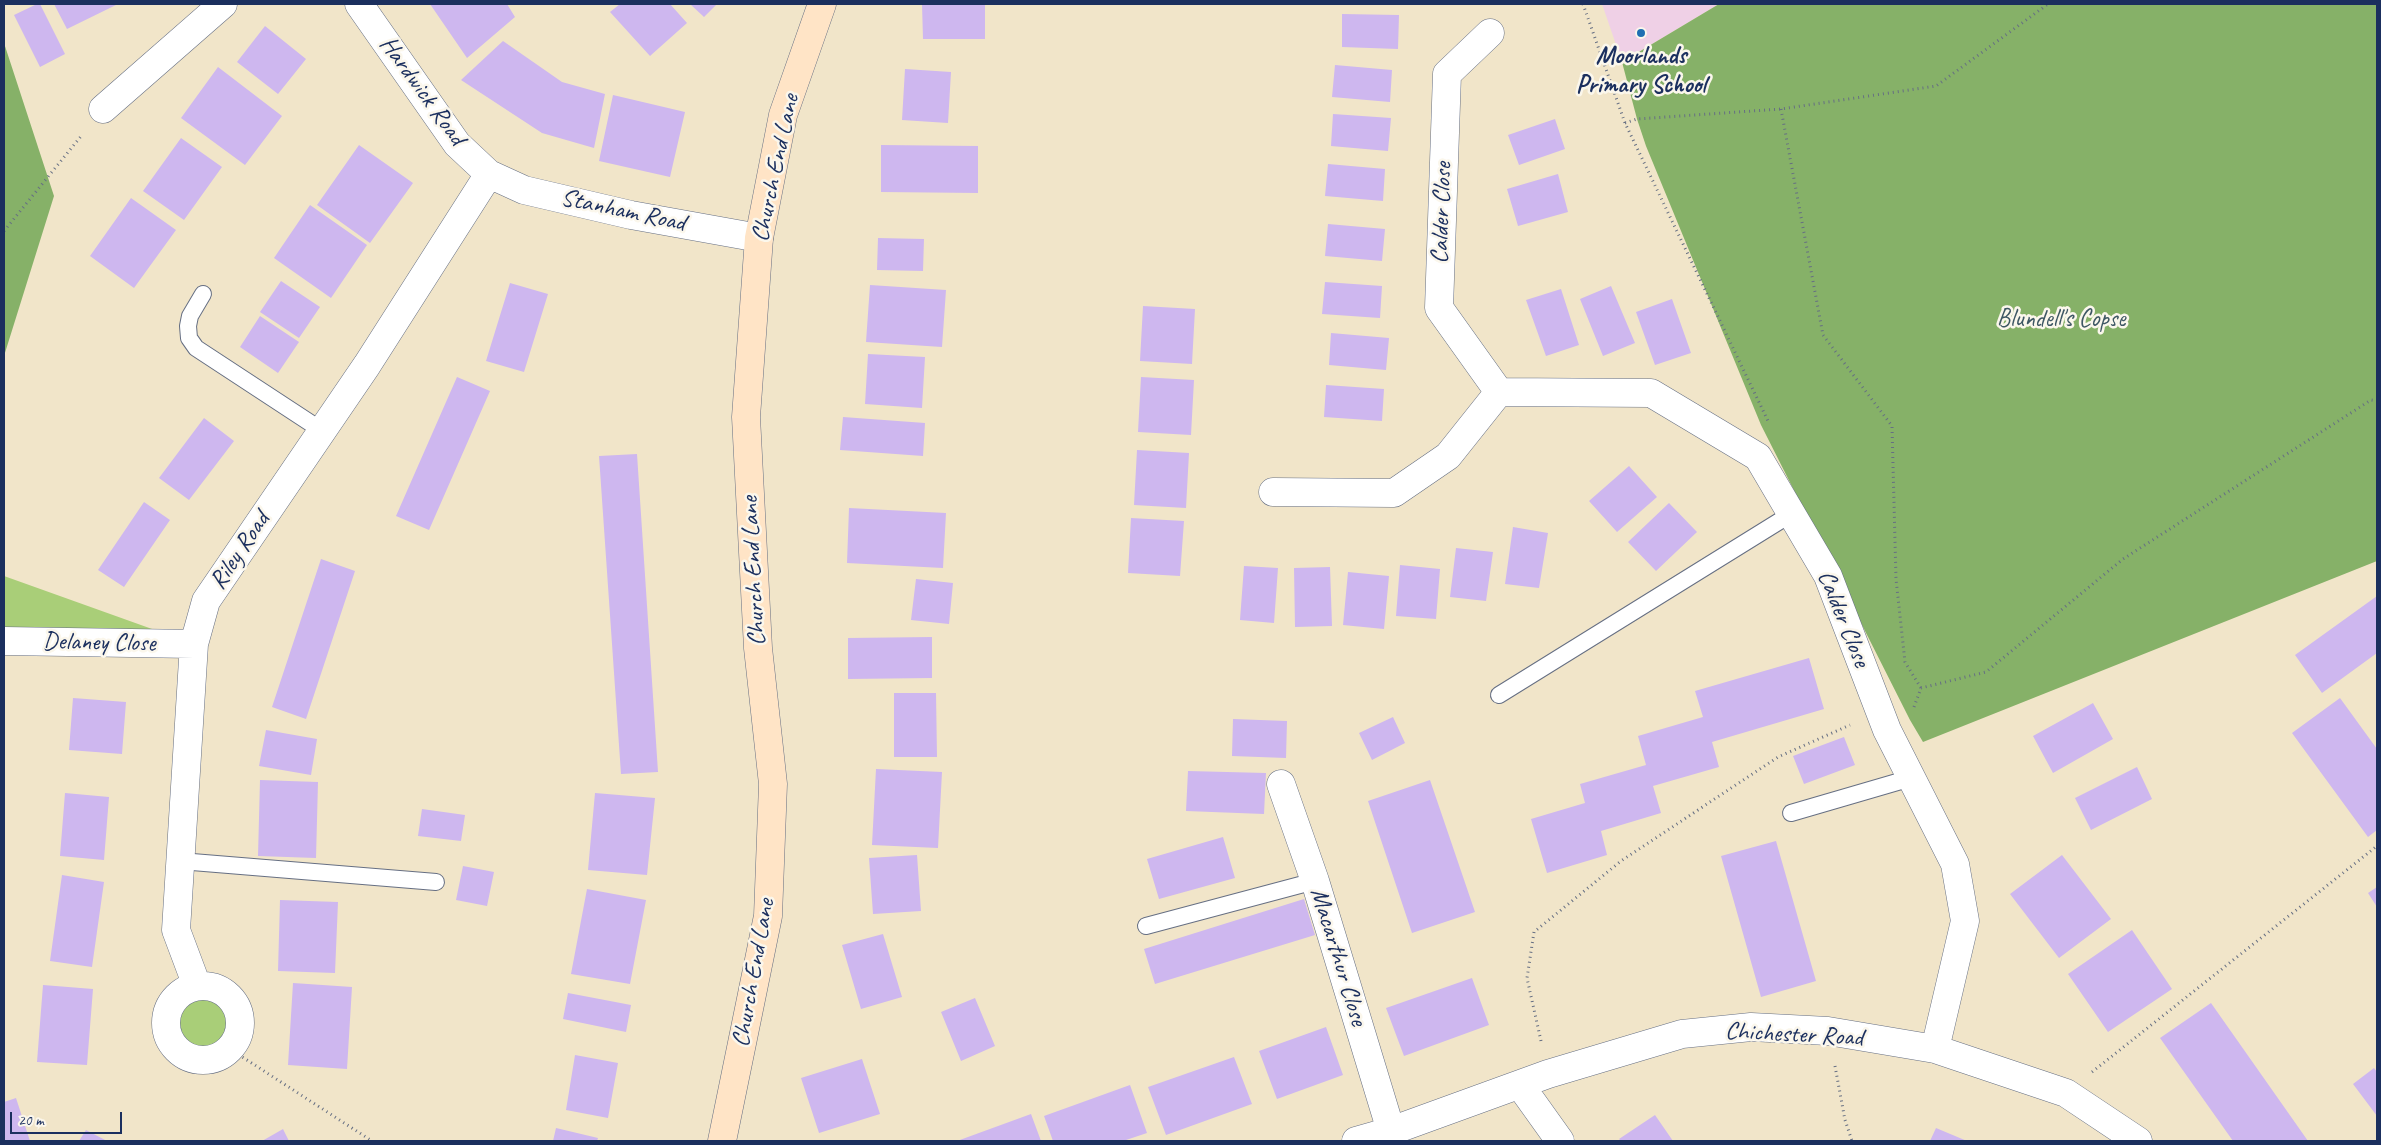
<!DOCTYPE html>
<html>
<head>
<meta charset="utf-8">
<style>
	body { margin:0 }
	#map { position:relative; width:2381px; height:1145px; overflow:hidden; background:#f1e5c9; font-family:Caveat,sans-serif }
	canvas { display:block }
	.frame { position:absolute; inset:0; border:5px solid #1b2f5e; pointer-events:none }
	.scale { position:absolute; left:10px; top:1112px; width:112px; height:22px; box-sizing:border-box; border:2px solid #1b2f5e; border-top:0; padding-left:6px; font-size:15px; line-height:18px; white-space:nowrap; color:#1b2f5e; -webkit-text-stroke:4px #fbf7ec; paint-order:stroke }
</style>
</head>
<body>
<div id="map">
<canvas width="2381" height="1145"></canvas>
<div class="frame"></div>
<div class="scale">20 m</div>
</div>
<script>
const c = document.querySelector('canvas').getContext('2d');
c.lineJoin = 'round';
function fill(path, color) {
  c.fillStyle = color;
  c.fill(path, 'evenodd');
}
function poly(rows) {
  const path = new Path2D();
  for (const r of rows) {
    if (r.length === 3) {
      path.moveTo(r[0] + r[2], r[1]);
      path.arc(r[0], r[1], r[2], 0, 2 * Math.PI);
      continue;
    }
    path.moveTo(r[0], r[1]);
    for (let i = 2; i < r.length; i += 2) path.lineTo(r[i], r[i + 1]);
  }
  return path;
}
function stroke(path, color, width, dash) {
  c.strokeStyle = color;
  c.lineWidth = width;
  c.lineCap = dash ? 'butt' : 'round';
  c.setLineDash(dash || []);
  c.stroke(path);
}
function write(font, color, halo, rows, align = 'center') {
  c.font = font + ' Caveat,sans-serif';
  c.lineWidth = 5;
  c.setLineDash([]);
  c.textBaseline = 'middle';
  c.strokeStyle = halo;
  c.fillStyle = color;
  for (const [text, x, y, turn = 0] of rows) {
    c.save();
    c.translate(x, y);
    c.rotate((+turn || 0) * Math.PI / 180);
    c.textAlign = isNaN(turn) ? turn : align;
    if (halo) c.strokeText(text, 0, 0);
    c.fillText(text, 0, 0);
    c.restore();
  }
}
const built = poly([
	[1602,4,1905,4,1719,4,1622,62]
]);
const green = poly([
	[4,576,194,644,4,641],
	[203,1023,37]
]);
const forest = poly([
	[1719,4,2377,4,2377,561,1923,742,1910,720,1761,425,1646,146,1637,119,1622,62],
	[4,43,54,196,4,356]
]);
const building = poly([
	[37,4,40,4,65,54,40,67,14,15],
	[54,4,118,4,67,29],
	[430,4,507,4,515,17,467,58],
	[620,4,670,4,687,23,650,56,610,12],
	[690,4,717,4,704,17],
	[922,4,985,4,985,39,923,39],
	[1342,14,1399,15,1398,49,1342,47],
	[265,26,306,59,278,94,237,62],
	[503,41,562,82,605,94,594,148,542,133,461,80],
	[1335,65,1392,70,1390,102,1332,97],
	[218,67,282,116,245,165,181,118],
	[905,69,951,72,948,123,902,120],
	[613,95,685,112,670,177,599,161],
	[1333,114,1391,118,1388,151,1331,146],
	[1555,119,1565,149,1519,165,1508,135],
	[181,138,222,167,184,220,143,191],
	[359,145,413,183,370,243,317,205],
	[881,145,978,146,978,193,881,192],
	[1328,164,1385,169,1383,201,1325,196],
	[1558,174,1568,212,1518,226,1507,189],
	[131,198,176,230,134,288,90,256],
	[310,205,367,245,331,298,274,258],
	[1328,224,1385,229,1382,261,1325,256],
	[878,238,924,239,923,271,877,270],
	[281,281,320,307,299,338,260,312],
	[1325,282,1382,286,1380,318,1322,314],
	[510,283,548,294,524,372,486,361],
	[870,285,946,290,942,347,866,342],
	[1611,286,1635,343,1603,356,1580,299],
	[1561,289,1579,345,1546,356,1526,300],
	[1672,299,1691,353,1655,365,1636,312],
	[1143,306,1195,309,1192,364,1140,361],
	[260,316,299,342,278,373,240,347],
	[1331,333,1389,338,1386,370,1329,365],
	[868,354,925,357,922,408,865,404],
	[457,377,490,391,429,530,396,516],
	[1141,377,1194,380,1191,435,1138,432],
	[1326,385,1384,389,1382,421,1324,417],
	[843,417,925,423,923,456,840,450],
	[204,418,234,441,189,500,159,478],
	[1137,450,1189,453,1186,508,1134,505],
	[637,454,658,772,621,774,599,456],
	[1629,466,1657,497,1617,532,1589,501],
	[144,502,170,520,124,587,98,570],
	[1669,503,1697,532,1656,571,1628,542],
	[849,508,946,513,943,568,847,563],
	[1131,518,1184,521,1180,576,1128,573],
	[1513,527,1548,533,1539,588,1505,584],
	[1456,548,1493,552,1486,601,1450,597],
	[321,559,355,571,306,719,272,707],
	[1400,565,1440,569,1436,619,1396,616],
	[1244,566,1278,568,1274,623,1240,620],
	[1330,567,1332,626,1295,627,1294,568],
	[1348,572,1389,576,1384,629,1343,625],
	[916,579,953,583,949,624,911,620],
	[2377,596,2377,653,2322,693,2295,655],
	[932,637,932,678,848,679,848,638],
	[1809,658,1824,709,1712,742,1719,767,1653,786,1661,813,1601,831,1607,855,1547,873,1531,819,1585,803,1580,784,1646,765,1638,736,1703,717,1695,691],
	[894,693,936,693,937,757,894,757],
	[73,698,126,702,122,754,69,750],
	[2340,698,2377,749,2377,830,2368,837,2292,733],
	[2093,703,2113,739,2053,773,2033,736],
	[1393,717,1405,743,1372,760,1359,733],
	[1233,719,1287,721,1286,758,1232,756],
	[266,730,317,739,311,775,259,766],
	[1844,737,1855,765,1804,784,1793,756],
	[2137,767,2152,799,2091,830,2075,798],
	[876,769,942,772,938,848,872,845],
	[1188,771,1266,773,1264,814,1186,811],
	[260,780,318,782,316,858,258,856],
	[1430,780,1475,912,1412,933,1368,801],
	[65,793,109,797,104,860,60,856],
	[595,793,655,798,647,875,588,870],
	[422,809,465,815,461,841,418,836],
	[1223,837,1235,878,1159,899,1147,859],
	[1776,841,1816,981,1761,997,1721,856],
	[917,855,921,911,873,914,869,858],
	[2062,855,2111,919,2059,958,2010,894],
	[463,866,494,872,487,906,456,900],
	[62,875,104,882,92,967,50,961],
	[2377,887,2377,907,2368,893],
	[587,889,646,900,630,984,571,974],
	[1304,899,1315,935,1155,984,1144,949],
	[280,900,338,902,335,973,278,971],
	[2132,930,2172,989,2108,1032,2068,974],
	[883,934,902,997,861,1009,842,945],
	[1472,978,1489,1025,1404,1056,1386,1008],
	[293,983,352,987,347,1069,288,1065],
	[43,985,93,989,87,1065,37,1062],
	[568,993,631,1005,626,1032,563,1019],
	[975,998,995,1046,961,1061,941,1012],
	[2211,1003,2308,1141,2233,1141,2160,1038],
	[1326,1027,1343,1075,1277,1099,1259,1051],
	[575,1055,618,1063,608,1118,566,1110],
	[1234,1057,1252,1104,1166,1135,1148,1087],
	[862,1059,880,1114,819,1133,801,1078],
	[2374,1068,2377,1072,2377,1116,2353,1084],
	[1130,1085,1147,1133,1123,1141,1053,1141,1044,1116],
	[16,1098,30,1141,4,1141,4,1102],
	[1031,1114,1041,1141,957,1141],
	[1655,1115,1673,1141,1621,1141,1619,1139],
	[556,1128,598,1138,597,1141,553,1141],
	[1936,1128,1967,1141,1930,1141],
	[283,1129,289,1141,262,1141],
	[86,1130,107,1141,79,1141]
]);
const path = poly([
	[1583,4,1625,123,1769,423],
	[1781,109,1823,335,1892,426,1896,579,1905,662,1921,688],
	[1625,123,1637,119,1781,109,1936,86,2048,4],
	[4,231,82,135],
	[1914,707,1921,688,1986,672,2123,559,2371,400,2377,401],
	[1541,1041,1527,978,1534,932,1621,861,1778,757,1850,725],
	[230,1049,372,1141],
	[1835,1066,1845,1120,1852,1141],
	[2092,1072,2377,846]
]);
const lane = poly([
	[203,294,190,316,188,326,189,338,196,348,321,430],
	[1499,695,1791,514],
	[1791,813,1911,778],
	[180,861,436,882],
	[1146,926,1315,881]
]);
const street = poly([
	[359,4,457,144,489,174,524,190,631,215,759,238],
	[1490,33,1447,74,1439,308,1499,392,1651,393,1758,457,1828,576,1887,730,1955,864,1965,921,1935,1049],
	[103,109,223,4],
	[1273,492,1394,493,1448,456,1499,392],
	[4,641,194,644],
	[1281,784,1315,881,1391,1131],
	[203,1023,37],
	[197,986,176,930,194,644,206,601,367,365,489,174],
	[1520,1085,1560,1141],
	[1356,1141,1391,1131,1548,1074,1682,1034,1751,1027,1828,1031,1935,1049,2066,1093,2138,1141]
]);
const secondary = poly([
	[722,1141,768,916,773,784,758,648,746,417,759,238,783,115,822,4]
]);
const markers = [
	[1641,33,5,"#1f6fb2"]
];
const poiNames = [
	["Moorlands",1641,56],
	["Primary School",1641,85]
];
const streetNames = [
	["Hardwick Road",422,91,54],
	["Church End Lane",776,168,-78],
	["Stanham Road",623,211,12],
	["Calder Close",1442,213,-88],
	["Riley Road",240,551,-56],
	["Church End Lane",754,571,-93],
	["Calder Close",1843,619,68],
	["Delaney Close",99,643,1],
	["Macarthur Close",1338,957,73],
	["Church End Lane",754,973,-80],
	["Chichester Road",1794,1035,3]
];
const parkNames = [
	["Blundell's Copse",2061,319]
];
fill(built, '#efd0e6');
fill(green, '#a9ce78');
fill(forest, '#86b168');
fill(building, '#ceb7ef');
stroke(lane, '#666f83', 18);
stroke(street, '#666f83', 29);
stroke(secondary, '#666f83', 29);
stroke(path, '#666f83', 3, [1, 4]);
stroke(lane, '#fff', 16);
stroke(street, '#fff', 28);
stroke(secondary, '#ffe4c6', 28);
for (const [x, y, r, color] of markers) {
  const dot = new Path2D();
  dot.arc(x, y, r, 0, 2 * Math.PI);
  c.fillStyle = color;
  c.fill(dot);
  stroke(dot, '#fbf7ec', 2);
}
write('bold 25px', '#1b2f5e', '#fbf7ec', poiNames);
write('25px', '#1b2f5e', '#fbf7ec', streetNames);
write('25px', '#3e5764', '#fbf7ec', parkNames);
</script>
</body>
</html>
